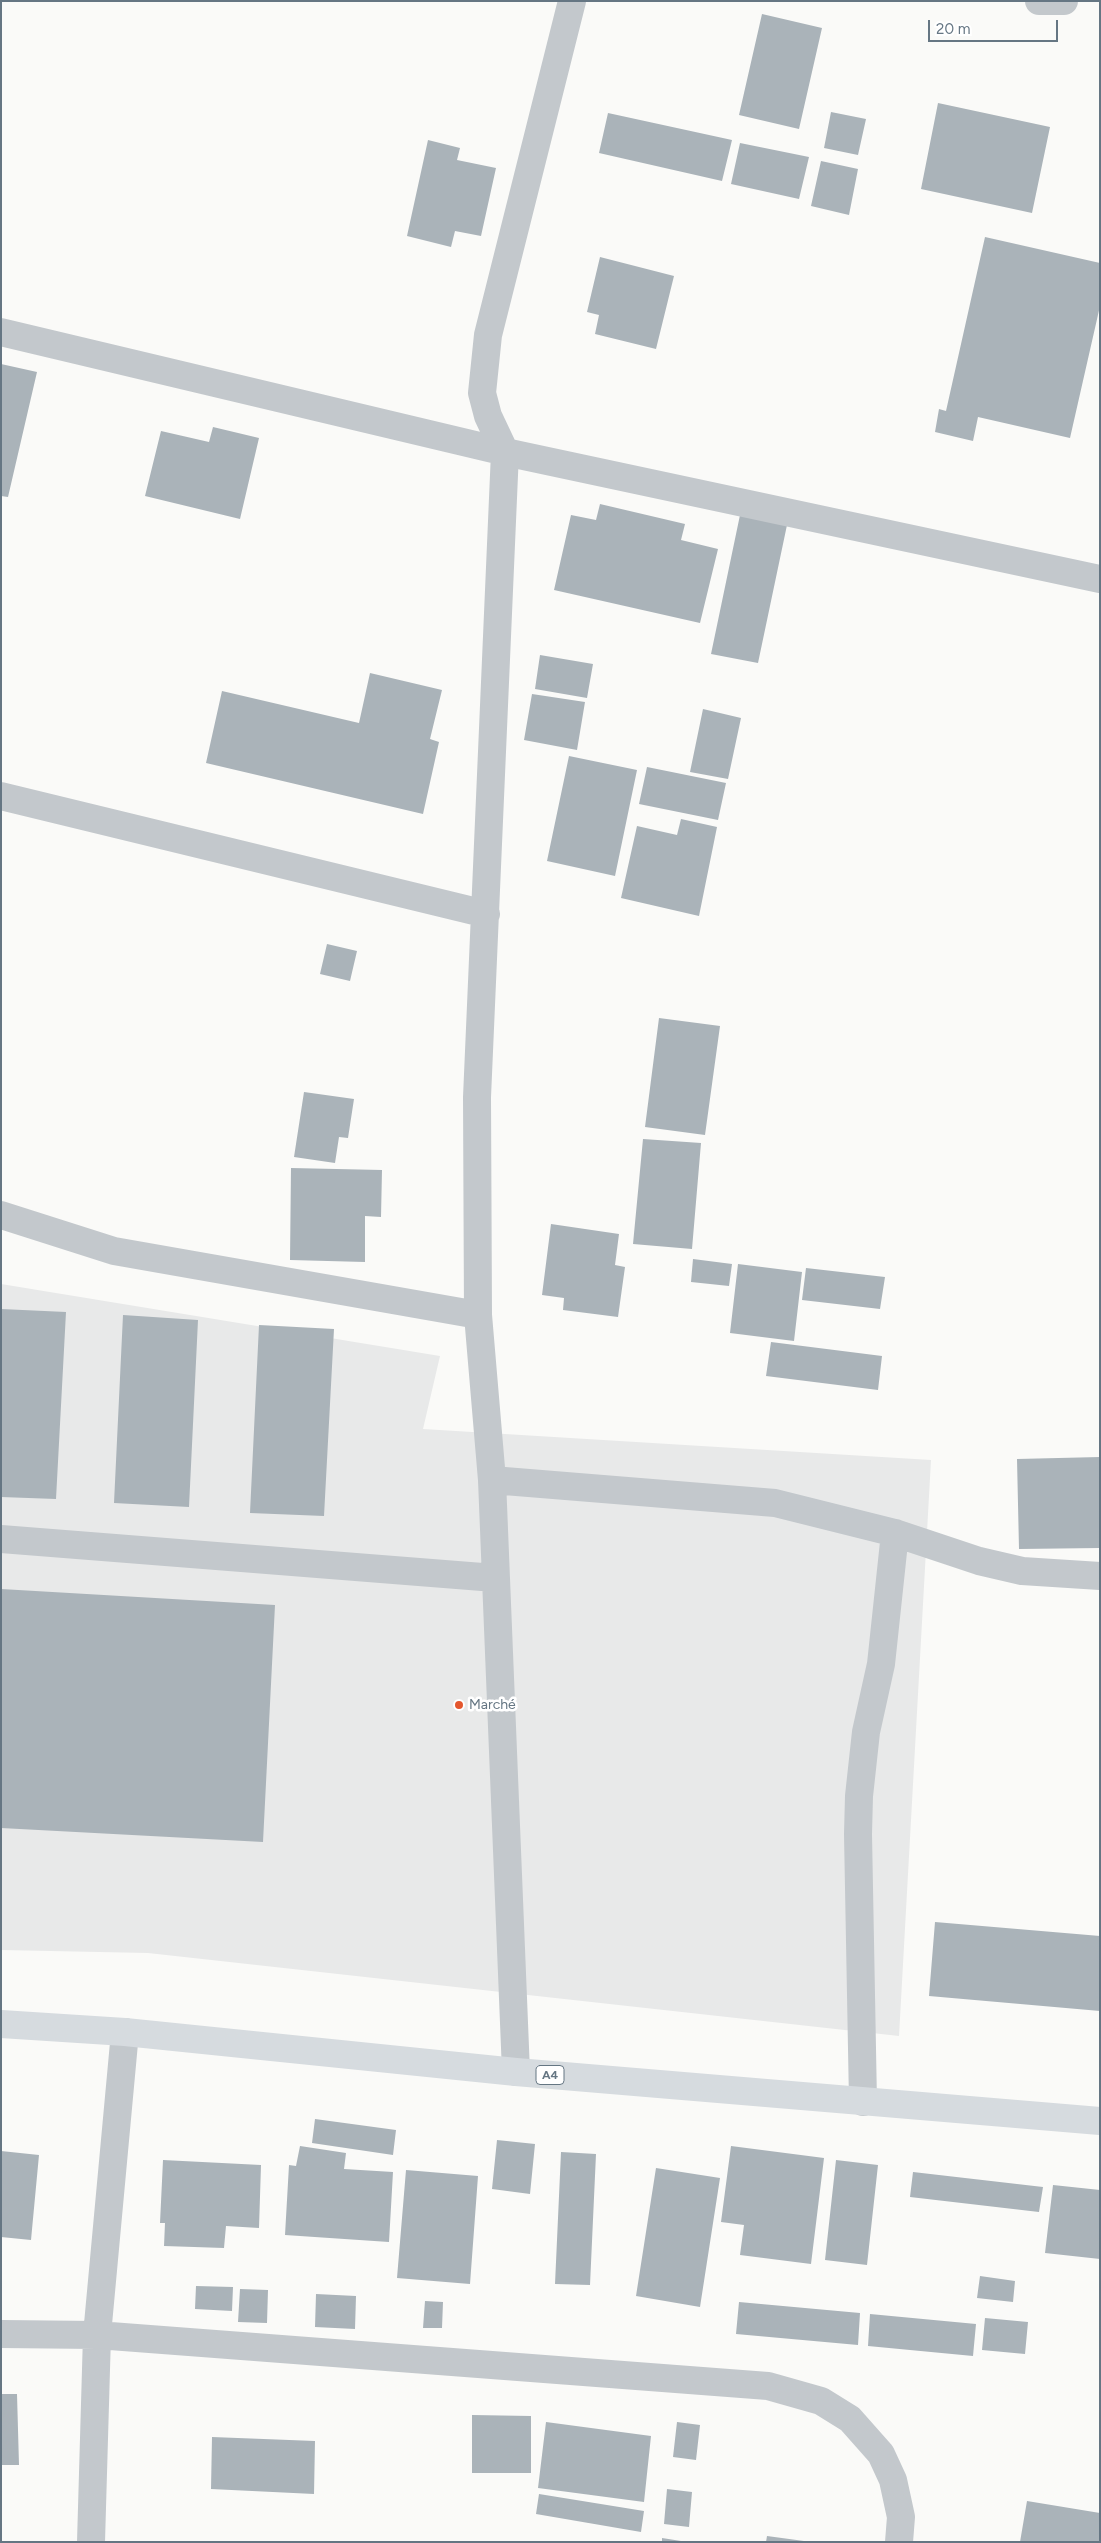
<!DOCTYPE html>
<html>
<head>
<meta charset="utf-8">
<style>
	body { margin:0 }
	#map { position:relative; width:1101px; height:2543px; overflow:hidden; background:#fafaf8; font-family:Figtree,sans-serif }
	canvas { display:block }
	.frame { position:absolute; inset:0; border:2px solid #657683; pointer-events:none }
	.scale { position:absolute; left:928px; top:20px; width:130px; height:22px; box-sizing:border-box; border:2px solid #657683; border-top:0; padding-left:6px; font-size:15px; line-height:18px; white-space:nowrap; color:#657683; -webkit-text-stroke:4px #fff; paint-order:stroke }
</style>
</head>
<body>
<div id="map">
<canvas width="1101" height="2543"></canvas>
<div class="frame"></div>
<div class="scale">20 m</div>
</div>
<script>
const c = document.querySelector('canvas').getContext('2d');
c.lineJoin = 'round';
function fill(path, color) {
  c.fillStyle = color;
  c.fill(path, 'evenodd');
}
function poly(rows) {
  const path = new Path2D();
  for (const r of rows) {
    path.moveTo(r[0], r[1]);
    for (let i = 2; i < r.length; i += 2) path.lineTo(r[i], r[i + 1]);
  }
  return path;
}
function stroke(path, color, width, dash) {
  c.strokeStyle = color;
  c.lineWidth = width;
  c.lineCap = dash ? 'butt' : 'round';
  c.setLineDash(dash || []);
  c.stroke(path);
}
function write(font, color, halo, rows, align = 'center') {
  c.font = font + ' Figtree,sans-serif';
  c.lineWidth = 5;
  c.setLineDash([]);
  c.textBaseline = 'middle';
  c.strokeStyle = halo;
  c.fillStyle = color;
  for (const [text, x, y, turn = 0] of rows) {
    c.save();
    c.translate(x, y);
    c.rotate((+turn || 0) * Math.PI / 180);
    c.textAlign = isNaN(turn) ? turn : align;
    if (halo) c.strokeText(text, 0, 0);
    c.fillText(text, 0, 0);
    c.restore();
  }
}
const built = poly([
	[1,1284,440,1356,423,1429,931,1460,899,2036,148,1953,1,1950]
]);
const building = poly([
	[762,14,822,28,799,129,739,115],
	[938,103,1050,127,1032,213,921,189],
	[831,112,866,119,858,155,824,148],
	[608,113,732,140,722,181,599,153],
	[428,140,460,148,457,160,496,168,481,236,455,231,451,247,407,236],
	[740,143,809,157,799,199,731,184],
	[821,161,858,169,849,215,811,206],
	[985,237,1100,263,1100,306,1070,438,978,417,973,441,935,432,939,409,946,411],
	[600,257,674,276,656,349,595,334,599,315,587,312],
	[1,364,37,372,8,497,1,496],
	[213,427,259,438,240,519,145,496,161,431,209,442],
	[600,504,685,524,681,540,718,549,700,623,554,590,571,515,596,520],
	[740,515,787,525,758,663,711,654],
	[540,655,593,664,587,698,535,689],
	[370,673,442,690,430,739,439,742,423,814,206,763,222,691,359,723],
	[532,694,585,702,577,750,524,740],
	[703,709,741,718,728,779,690,772],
	[569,756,637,770,615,876,547,861],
	[647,767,726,783,718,820,639,804],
	[681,819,717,827,699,916,621,898,637,826,677,835],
	[327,944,357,951,350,981,320,974],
	[659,1018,720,1026,705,1135,645,1127],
	[304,1092,354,1099,348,1138,339,1137,335,1163,294,1157],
	[643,1139,701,1143,692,1249,633,1244],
	[291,1168,382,1170,381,1217,365,1216,365,1262,290,1260],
	[551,1224,619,1234,615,1265,625,1267,618,1317,563,1310,564,1298,542,1295],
	[693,1259,732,1264,729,1286,691,1282],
	[738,1264,802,1272,794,1341,730,1333],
	[806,1268,885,1277,880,1309,802,1300],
	[1,1309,66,1312,56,1499,1,1497],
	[123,1315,198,1320,189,1507,114,1503],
	[259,1325,334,1329,324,1516,250,1513],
	[771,1342,882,1356,878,1390,766,1376],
	[1100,1457,1100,1548,1019,1549,1017,1459],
	[1,1589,275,1605,263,1842,1,1828],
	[935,1922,1100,1936,1100,2011,929,1996],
	[315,2119,396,2130,393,2155,312,2143],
	[497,2140,535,2144,530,2194,492,2189],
	[300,2146,346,2153,344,2169,393,2172,389,2242,285,2235,289,2165,296,2166],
	[731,2146,824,2158,811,2264,740,2255,744,2225,721,2222],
	[1,2151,39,2155,31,2240,1,2237],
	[561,2152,596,2154,590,2285,555,2284],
	[163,2160,261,2165,259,2228,226,2226,224,2248,164,2246,165,2223,160,2223],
	[836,2160,878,2165,867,2265,825,2260],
	[656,2168,720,2178,700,2307,636,2296],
	[406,2170,478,2176,470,2284,397,2278],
	[913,2172,1043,2187,1039,2212,910,2197],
	[1053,2185,1100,2190,1100,2259,1045,2253],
	[980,2276,1015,2281,1013,2302,977,2298],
	[196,2286,233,2287,232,2311,195,2309],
	[240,2289,268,2290,267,2323,238,2322],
	[316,2294,356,2296,355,2329,315,2327],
	[425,2301,443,2302,442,2328,423,2328],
	[739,2302,860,2313,858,2345,736,2334],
	[870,2314,976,2324,973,2356,868,2346],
	[985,2318,1028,2322,1025,2354,982,2350],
	[1,2394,17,2394,19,2465,1,2465],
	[472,2415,531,2416,531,2473,472,2473],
	[546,2422,651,2436,644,2502,538,2488],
	[677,2422,700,2425,696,2460,673,2457],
	[212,2437,315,2441,314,2494,211,2489],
	[667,2489,692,2492,689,2527,664,2524],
	[539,2494,644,2511,641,2532,536,2514],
	[1027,2501,1100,2513,1100,2542,1020,2542],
	[767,2536,804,2541,804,2542,766,2542],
	[662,2538,681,2541,680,2542,662,2542]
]);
const street = poly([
	[1039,1,1064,1],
	[1,332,505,452,1100,579],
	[1,796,486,914],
	[1,1215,114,1251,478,1315],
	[492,1480,775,1503,895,1533,979,1561,1022,1571,1100,1576],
	[1,1539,495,1578],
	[516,2072,492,1480,478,1315,477,1097,505,452,488,416,482,393,488,335,572,1],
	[863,2102,858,1834,859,1796,866,1732,881,1664,895,1533],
	[1,2334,97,2335,768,2386,821,2401,850,2419,881,2454,893,2480,901,2517,899,2542],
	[91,2542,97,2335,125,2032]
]);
const primary = poly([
	[1,2024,125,2032,516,2072,1100,2121]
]);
const markers = [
	[459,1705,5,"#e4572e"]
];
const shields = [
	[550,2075,28]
];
const shieldNames = [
	["A4",550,2075]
];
const poiNames = [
	["Marché",469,1705]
];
fill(built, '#e8e9e9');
fill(building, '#aab3b9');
stroke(street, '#c3c8cc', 28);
stroke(primary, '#d6dbdf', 28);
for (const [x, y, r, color] of markers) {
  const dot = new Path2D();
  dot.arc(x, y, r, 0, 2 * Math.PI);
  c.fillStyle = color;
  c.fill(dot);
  stroke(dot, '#fff', 2);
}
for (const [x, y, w] of shields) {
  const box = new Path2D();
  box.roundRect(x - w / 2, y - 9.5, w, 19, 4);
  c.fillStyle = '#fff';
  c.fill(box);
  stroke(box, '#657683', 1);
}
write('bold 12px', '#657683', null, shieldNames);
write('14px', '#657683', '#fff', poiNames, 'left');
</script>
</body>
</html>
